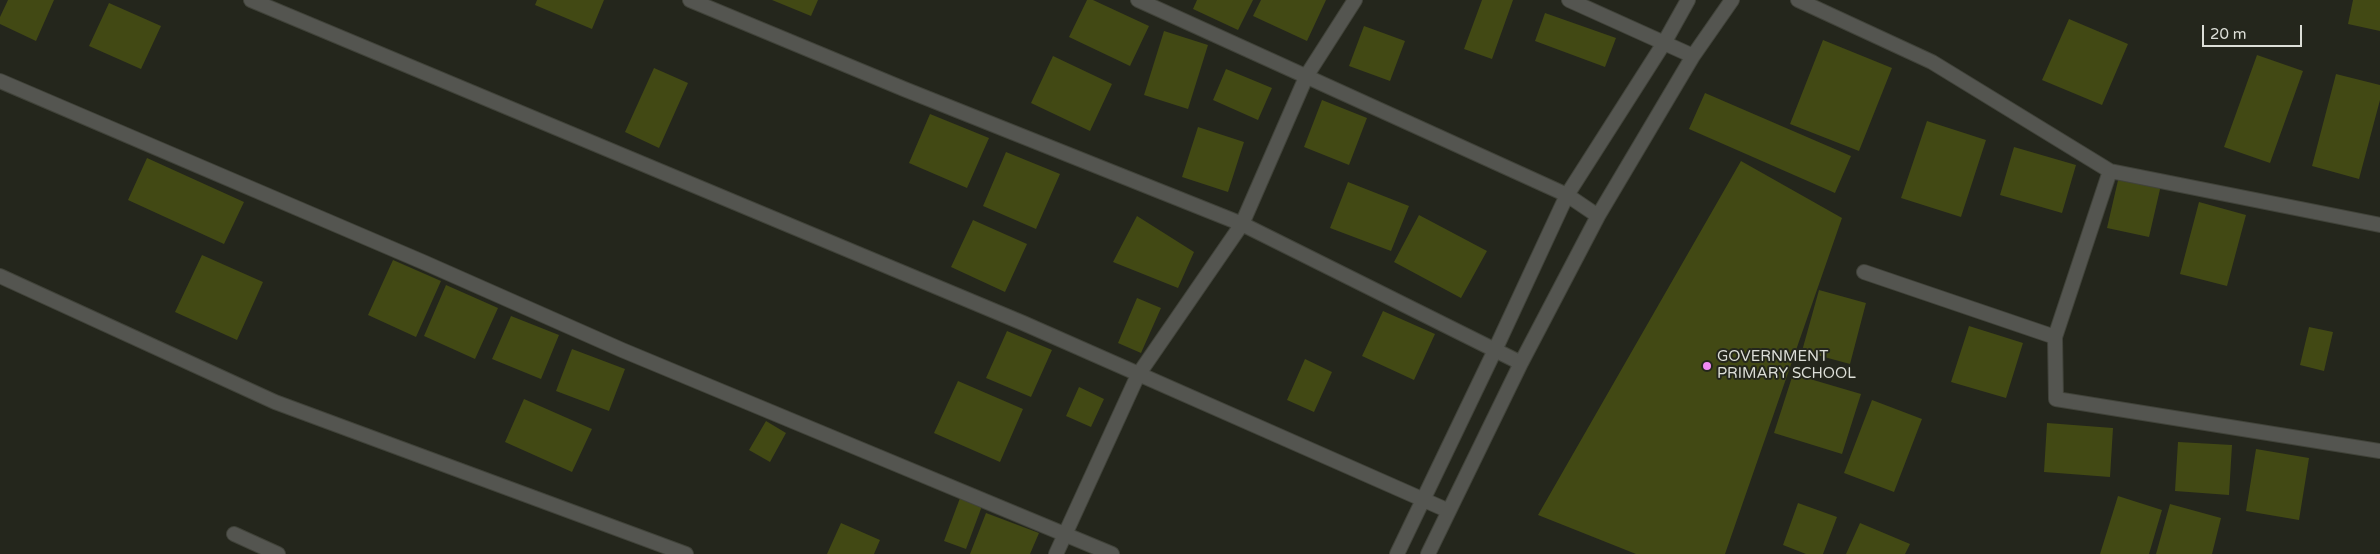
<!DOCTYPE html>
<html>
<head>
<meta charset="utf-8">
<style>
	body { margin:0 }
	#map { position:relative; width:2380px; height:554px; overflow:hidden; background:#24261c; font-family:"Varela Round",sans-serif }
	canvas { display:block }
	.scale { position:absolute; left:2202px; top:25px; width:100px; height:22px; box-sizing:border-box; border:2px solid #dcded7; border-top:0; padding-left:6px; font-size:15px; line-height:18px; white-space:nowrap; color:#dcded7; -webkit-text-stroke:4px #24261c; paint-order:stroke }
</style>
</head>
<body>
<div id="map">
<canvas width="2380" height="554"></canvas>
<div class="scale">20 m</div>
</div>
<script>
const c = document.querySelector('canvas').getContext('2d');
c.lineJoin = 'round';
function fill(path, color) {
  c.fillStyle = color;
  c.fill(path, 'evenodd');
}
function poly(rows) {
  const path = new Path2D();
  for (const r of rows) {
    path.moveTo(r[0], r[1]);
    for (let i = 2; i < r.length; i += 2) path.lineTo(r[i], r[i + 1]);
  }
  return path;
}
function stroke(path, color, width, dash) {
  c.strokeStyle = color;
  c.lineWidth = width;
  c.lineCap = dash ? 'butt' : 'round';
  c.setLineDash(dash || []);
  c.stroke(path);
}
function write(font, color, halo, rows, align = 'center') {
  c.font = font + ' "Varela Round",sans-serif';
  c.lineWidth = 4;
  c.setLineDash([]);
  c.textBaseline = 'middle';
  c.strokeStyle = halo;
  c.fillStyle = color;
  for (const [text, x, y, turn = 0] of rows) {
    c.save();
    c.translate(x, y);
    c.rotate((+turn || 0) * Math.PI / 180);
    c.textAlign = isNaN(turn) ? turn : align;
    if (halo) c.strokeText(text, 0, 0);
    c.fillText(text, 0, 0);
    c.restore();
  }
}
const building = poly([
	[8,0,54,0,36,41,0,24,0,17],
	[537,0,604,0,592,29,535,5],
	[772,0,818,0,811,16],
	[1087,0,1093,0,1149,26,1130,66,1069,37],
	[1197,0,1253,0,1238,30,1193,9],
	[1261,0,1326,0,1307,41,1253,16],
	[1482,0,1513,0,1492,59,1464,49],
	[2353,0,2380,0,2380,31,2348,24],
	[109,3,161,26,141,69,89,46],
	[1545,13,1616,38,1605,67,1535,41],
	[2069,19,2128,44,2102,105,2042,80],
	[1364,26,1405,41,1390,81,1349,66],
	[1164,31,1208,45,1188,109,1144,95],
	[1823,40,1892,68,1859,151,1790,124],
	[2257,55,2303,71,2270,163,2224,147],
	[1053,56,1112,84,1090,131,1031,103],
	[654,68,688,83,659,148,625,132],
	[1226,69,1272,88,1258,120,1213,100],
	[2336,74,2380,85,2380,100,2359,179,2312,166],
	[1705,93,1851,156,1835,193,1689,129],
	[1322,100,1367,118,1349,165,1304,147],
	[930,114,989,138,967,188,909,163],
	[1927,121,1986,140,1961,217,1901,198],
	[1198,127,1244,142,1228,192,1182,177],
	[2014,147,2076,165,2062,213,2000,195],
	[1006,152,1060,174,1036,229,983,206],
	[147,158,244,202,224,244,128,200],
	[1741,161,1842,218,1725,554,1636,554,1538,515],
	[2119,176,2161,185,2149,237,2107,228],
	[1348,182,1409,206,1391,251,1330,228],
	[2199,202,2246,215,2227,286,2180,274],
	[1419,215,1487,251,1461,298,1394,262],
	[1137,216,1194,252,1178,288,1113,262],
	[973,220,1027,244,1005,292,951,267],
	[202,255,263,282,237,340,175,312],
	[393,260,441,281,416,337,368,315],
	[446,285,498,308,475,359,424,336],
	[1819,290,1866,303,1850,364,1802,351],
	[1137,298,1161,308,1141,353,1118,343],
	[1383,311,1435,334,1414,380,1362,356],
	[511,316,559,335,541,379,492,359],
	[1969,326,2023,343,2006,398,1951,382],
	[2309,327,2333,332,2324,371,2300,365],
	[1007,331,1052,350,1031,397,986,378],
	[572,349,625,369,609,411,556,391],
	[1305,359,1332,372,1314,412,1287,400],
	[1793,374,1861,394,1842,454,1774,433],
	[958,381,1023,409,1000,462,934,433],
	[1079,387,1104,399,1091,427,1066,416],
	[524,399,592,429,572,472,505,442],
	[1872,400,1922,419,1894,492,1844,473],
	[766,421,786,433,770,462,749,450],
	[2047,423,2113,428,2110,477,2044,472],
	[2178,442,2232,445,2229,495,2175,491],
	[2256,449,2309,458,2299,520,2246,511],
	[2118,496,2162,510,2149,554,2100,554],
	[960,498,982,506,966,549,944,541],
	[1798,503,1837,517,1823,554,1806,554,1783,545],
	[2170,504,2221,518,2212,554,2156,554],
	[986,513,1039,533,1030,554,970,554],
	[841,523,880,540,874,554,827,554],
	[1860,523,1910,544,1905,554,1846,554]
]);
const minor = poly([
	[251,0,1023,323,1449,511],
	[690,0,904,89,1242,224,1521,363],
	[1138,0,1567,195,1598,216],
	[1569,0,1693,56],
	[1798,0,1932,62,2110,171,2380,225],
	[0,81,423,262,622,350,1112,554],
	[1864,272,2055,337,2110,171],
	[0,276,275,402,686,554],
	[2055,337,2056,399,2380,451],
	[234,534,278,554],
	[1056,554,1138,375,1242,224,1307,75,1355,0],
	[1397,554,1495,350,1567,195,1664,43,1688,0],
	[1428,554,1521,363,1598,216,1693,56,1732,0]
]);
const markers = [
	[1707,366,5,"#f18af4"]
];
const poiNames = [
	["GOVERNMENT",1717,357],
	["PRIMARY SCHOOL",1717,374]
];
fill(building, '#424914');
stroke(minor, '#41433a', 16);
stroke(minor, '#545550', 14);
for (const [x, y, r, color] of markers) {
  const dot = new Path2D();
  dot.arc(x, y, r, 0, 2 * Math.PI);
  c.fillStyle = color;
  c.fill(dot);
  stroke(dot, '#24261c', 2);
}
write('15px', '#dcded7', '#24261c', poiNames, 'left');
</script>
</body>
</html>
